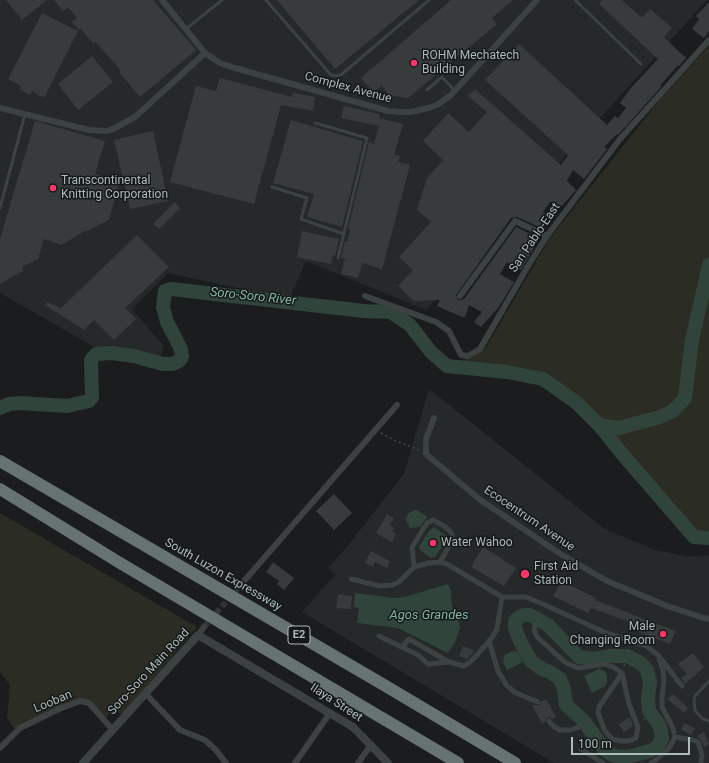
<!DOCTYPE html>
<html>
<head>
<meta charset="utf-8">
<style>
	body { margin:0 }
	#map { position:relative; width:709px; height:763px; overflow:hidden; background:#1a1c1d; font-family:Roboto,sans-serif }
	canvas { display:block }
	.scale { position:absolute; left:571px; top:737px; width:119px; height:18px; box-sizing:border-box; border:2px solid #acbcb9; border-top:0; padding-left:5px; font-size:12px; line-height:14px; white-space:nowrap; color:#acbcb9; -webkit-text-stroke:3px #151718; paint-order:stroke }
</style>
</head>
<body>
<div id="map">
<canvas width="709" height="763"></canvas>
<div class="scale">100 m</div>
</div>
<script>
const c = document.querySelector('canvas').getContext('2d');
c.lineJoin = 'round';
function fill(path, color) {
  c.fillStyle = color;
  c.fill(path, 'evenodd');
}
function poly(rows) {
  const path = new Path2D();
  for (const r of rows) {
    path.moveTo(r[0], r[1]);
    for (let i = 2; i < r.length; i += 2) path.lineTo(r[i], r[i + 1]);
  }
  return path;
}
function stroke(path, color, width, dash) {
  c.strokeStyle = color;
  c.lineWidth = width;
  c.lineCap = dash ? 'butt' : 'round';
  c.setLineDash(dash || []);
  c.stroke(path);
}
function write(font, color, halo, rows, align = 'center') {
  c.font = font + ' Roboto,sans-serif';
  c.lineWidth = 3;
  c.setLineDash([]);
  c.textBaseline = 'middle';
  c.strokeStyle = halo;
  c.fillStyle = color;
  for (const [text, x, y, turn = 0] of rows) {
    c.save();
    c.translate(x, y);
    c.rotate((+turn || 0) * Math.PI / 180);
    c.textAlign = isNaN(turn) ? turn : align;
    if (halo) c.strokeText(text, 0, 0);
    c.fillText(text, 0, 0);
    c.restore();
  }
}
const built = poly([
	[0,0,707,0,426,310,306,261,289,299,168,273,132,309,164,346,160,357,96,348,0,293],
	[429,389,605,529,655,550,690,557,709,555,709,763,554,763,302,612,335,575,328,568,346,548,404,474]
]);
const green = poly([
	[709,46,709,538,705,538,694,537,623,455,599,425,577,403,543,379,507,372,447,366,469,358,485,349,550,238,661,98],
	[0,513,197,627,122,715,115,709,105,718,89,701,48,712,14,729,7,717,10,685,0,672]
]);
const water = poly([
	[415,510,417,510,427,517,420,527,410,528,406,520,407,516,409,513],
	[434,527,447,536,447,539,435,557,431,558,420,550,419,546,430,530],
	[448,584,451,591,452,607,459,622,460,628,455,642,448,653,398,628,357,623,359,608,354,607,355,593,394,598,405,597],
	[513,651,518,652,523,662,507,670,503,662,504,656,506,654],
	[599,669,603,670,607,675,607,683,605,686,592,693,584,676]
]);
const river = poly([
	[0,408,9,404,19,403,67,406,89,401,92,397,91,360,96,354,112,353,134,356,163,364,172,364,179,361,182,357,181,349,167,322,163,307,165,291,171,289,364,311,391,312,410,325,431,352,447,366,507,372,543,379,577,403,599,425,623,455,694,537,709,538],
	[599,425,619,428,660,417,673,411,685,398,692,340,709,265],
	[524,615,530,615,548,625,579,657,595,659,611,656,627,656,641,663,647,670,650,682,648,698,649,711,658,723,661,730,662,739,656,748,650,751,631,756,620,757,612,755,605,750,583,720,566,705,564,689,560,679,550,672,542,669,531,661,520,641,515,628,515,621,519,617,524,615]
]);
const building = poly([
	[6,0,47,0,22,20],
	[54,0,153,0,196,50,140,97,119,72,121,71,95,41,93,43,80,28,79,30,72,22,77,18,68,7,63,11],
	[277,0,419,0,335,69],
	[451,0,513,0,492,18,497,24,408,98,390,96,382,86,373,92,361,78],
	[602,0,622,0,642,18,650,9,672,28,664,37,686,58,679,66,678,65,660,86,661,87,618,135,617,134,604,147,607,149,584,179,573,170,567,181,576,190,559,209,550,202,543,212,548,216,539,227,517,217,511,218,456,295,458,300,461,300,464,299,516,227,535,236,529,242,535,246,521,270,507,262,500,274,514,282,498,308,481,327,474,322,482,312,469,305,465,317,462,317,437,306,440,300,414,301,398,286,413,270,399,257,431,222,417,210,427,178,443,160,423,141,448,113,469,132,487,112,468,96,475,89,561,165,568,155,485,80,519,44,607,125,615,116,618,118,626,108,620,103,630,89,658,59,599,4],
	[709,2,709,31,704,38,692,29,699,19,696,16],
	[42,13,78,31,44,98,32,91,30,95,19,89,21,86,8,79],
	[92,56,113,82,78,110,58,84],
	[220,78,292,97,293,93,315,97,313,111,281,105,254,204,170,182,196,86,216,91],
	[344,106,380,114,379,118,403,124,394,155,400,156,398,162,410,165,382,269,362,263,358,278,341,274,345,259,341,258,345,241,347,241,350,230,348,229,369,142,374,144,379,126,341,118],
	[291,120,363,141,342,227,307,217,314,194,273,183],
	[35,121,105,141,95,174,120,180,109,220,85,232,86,230,62,245,44,239,38,259,22,267,23,271,0,284,0,239],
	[153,131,168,201,130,209,114,140],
	[175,202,180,208,159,229,153,224],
	[302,231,339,239,335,256,333,255,331,264,297,257],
	[137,235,169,267,125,308,136,319,114,340,94,320,84,330,45,305,47,302,61,308],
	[334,494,352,513,334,530,316,511],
	[387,514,394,518,390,525,394,528,392,532,396,534,392,542,376,533],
	[483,547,516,568,504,586,471,567],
	[371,551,390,561,387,568,375,562,373,567,365,563],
	[273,562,294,578,284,590,277,584,279,581,266,572],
	[561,581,596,598,595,600,676,631,670,644,633,630,635,624,591,608,588,613,553,596],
	[338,594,352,596,351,609,336,608],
	[463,646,474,650,472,654,467,659,459,656],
	[693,653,704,667,685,684,681,678,687,674,678,664],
	[673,694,688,708,684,713,667,699],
	[546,699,556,717,552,719,550,717,547,718,545,722,542,724,532,705,540,705,542,701],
	[630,717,633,726,624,732,619,724],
	[684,723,695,728,691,735,681,730],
	[704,732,709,744,704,747,701,740,697,736]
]);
const minorTunnel = poly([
	[204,627,245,580]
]);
const path = poly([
	[381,433,394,440,419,450],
	[537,621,541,611],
	[624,666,629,646],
	[643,720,656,711],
	[585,725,594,720]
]);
const service = poly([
	[266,0,331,75,337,76,342,74,429,0],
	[575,0,641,64],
	[186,29,222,0],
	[427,90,442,77,455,91],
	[315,123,367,138,338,258],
	[272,187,307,198,301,219,344,234],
	[0,208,25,114],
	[709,681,695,696,694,701,695,710,697,713,703,719,709,721]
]);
const pedestrian = poly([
	[414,567,412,547,427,523,433,520,444,526,449,530,452,534,451,542,440,562],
	[351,579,380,586,392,585,399,582,414,567,429,563,440,562,447,564,502,597,526,597,545,605,604,632,646,646,658,655,682,686],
	[535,626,534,630,537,637,566,663,578,668,604,664,613,667,622,673,629,704,638,727,636,738,629,741,621,741,612,739,605,731,598,713,599,707,622,673],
	[379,636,418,655,428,664,450,662,464,666,469,663,477,655,491,639,497,629,502,597],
	[489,641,498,671,507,686,516,693,538,702],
	[402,647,409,639,449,662],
	[549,721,553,726,560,730,570,730,579,727],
	[675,737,693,740,698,742,702,755,701,763],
	[581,749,603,763],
	[651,763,657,759,666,751,671,745,675,737,673,728,662,707,662,697,664,679,663,671,659,658]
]);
const minor = poly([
	[162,0,205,53,220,63,235,68,388,111,399,112,411,112,428,108,437,105,451,95,537,0],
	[0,108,89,130,107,131,113,129,135,117,205,53],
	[365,296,436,322,449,331,461,355,468,356,480,349,528,266,547,236,620,139,709,40],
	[460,296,515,221,547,236],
	[434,418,426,439,426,454,479,499,559,553,607,581,667,606,704,618,709,619],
	[245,580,397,405],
	[198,635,204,627],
	[146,694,180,730,205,740,216,750,226,763],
	[0,748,20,728,59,709,80,701,89,703,112,729],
	[295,763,330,713],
	[358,763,371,745]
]);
const tertiary = poly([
	[83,763,198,635,353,727,388,763]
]);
const motorway = poly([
	[0,461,384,685,515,763],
	[0,489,120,563,458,763]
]);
const markers = [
	[414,63,4,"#f93669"],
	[53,188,4,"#f93669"],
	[433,543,4,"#f93669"],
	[525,574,5,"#f93669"],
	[663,634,4,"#f93669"]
];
const shields = [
	[299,635,22]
];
const shieldNames = [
	["E2",299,635]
];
const poiNames = [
	["ROHM Mechatech",422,56],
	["Building",422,70],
	["Transcontinental",61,181],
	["Knitting Corporation",61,195],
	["Water Wahoo",441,543],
	["First Aid",534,567],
	["Station",534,581],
	["Male",655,627,"right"],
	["Changing Room",655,641,"right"]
];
const streetNames = [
	["Complex Avenue",348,88,15],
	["San Pablo-East",535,238,-56],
	["Ecocentrum Avenue",529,519,34],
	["South Luzon Expressway",223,575,30],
	["Soro-Soro Main Road",149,672,-47],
	["Looban",53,702,-23],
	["Ilaya Street",336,703,33]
];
const waterNames = [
	["Soro-Soro River",253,297,6],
	["Agos Grandes",429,616]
];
fill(built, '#26292a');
fill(green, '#2b2d24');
fill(water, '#31443b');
stroke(river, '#31443b', 14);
fill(building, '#373b3c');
stroke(minorTunnel, '#303434', 6, [6, 3]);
stroke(path, '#414947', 1.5, [2, 3]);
stroke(service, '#3b4241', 3);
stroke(pedestrian, '#3b4241', 5);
stroke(minor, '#3b4241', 6);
stroke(tertiary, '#3b4241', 8);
stroke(motorway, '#677371', 12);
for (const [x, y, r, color] of markers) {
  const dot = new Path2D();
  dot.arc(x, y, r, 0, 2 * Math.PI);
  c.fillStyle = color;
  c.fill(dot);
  stroke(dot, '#151718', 1.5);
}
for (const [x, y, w] of shields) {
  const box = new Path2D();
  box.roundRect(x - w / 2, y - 9, w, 18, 3);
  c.fillStyle = '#151718';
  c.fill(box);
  stroke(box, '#acbcb9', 1);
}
write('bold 11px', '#acbcb9', null, shieldNames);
write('12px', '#acbcb9', '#151718', poiNames, 'left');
write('12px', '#acbcb9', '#151718', streetNames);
write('italic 13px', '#83b8a0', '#151718', waterNames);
</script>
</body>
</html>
